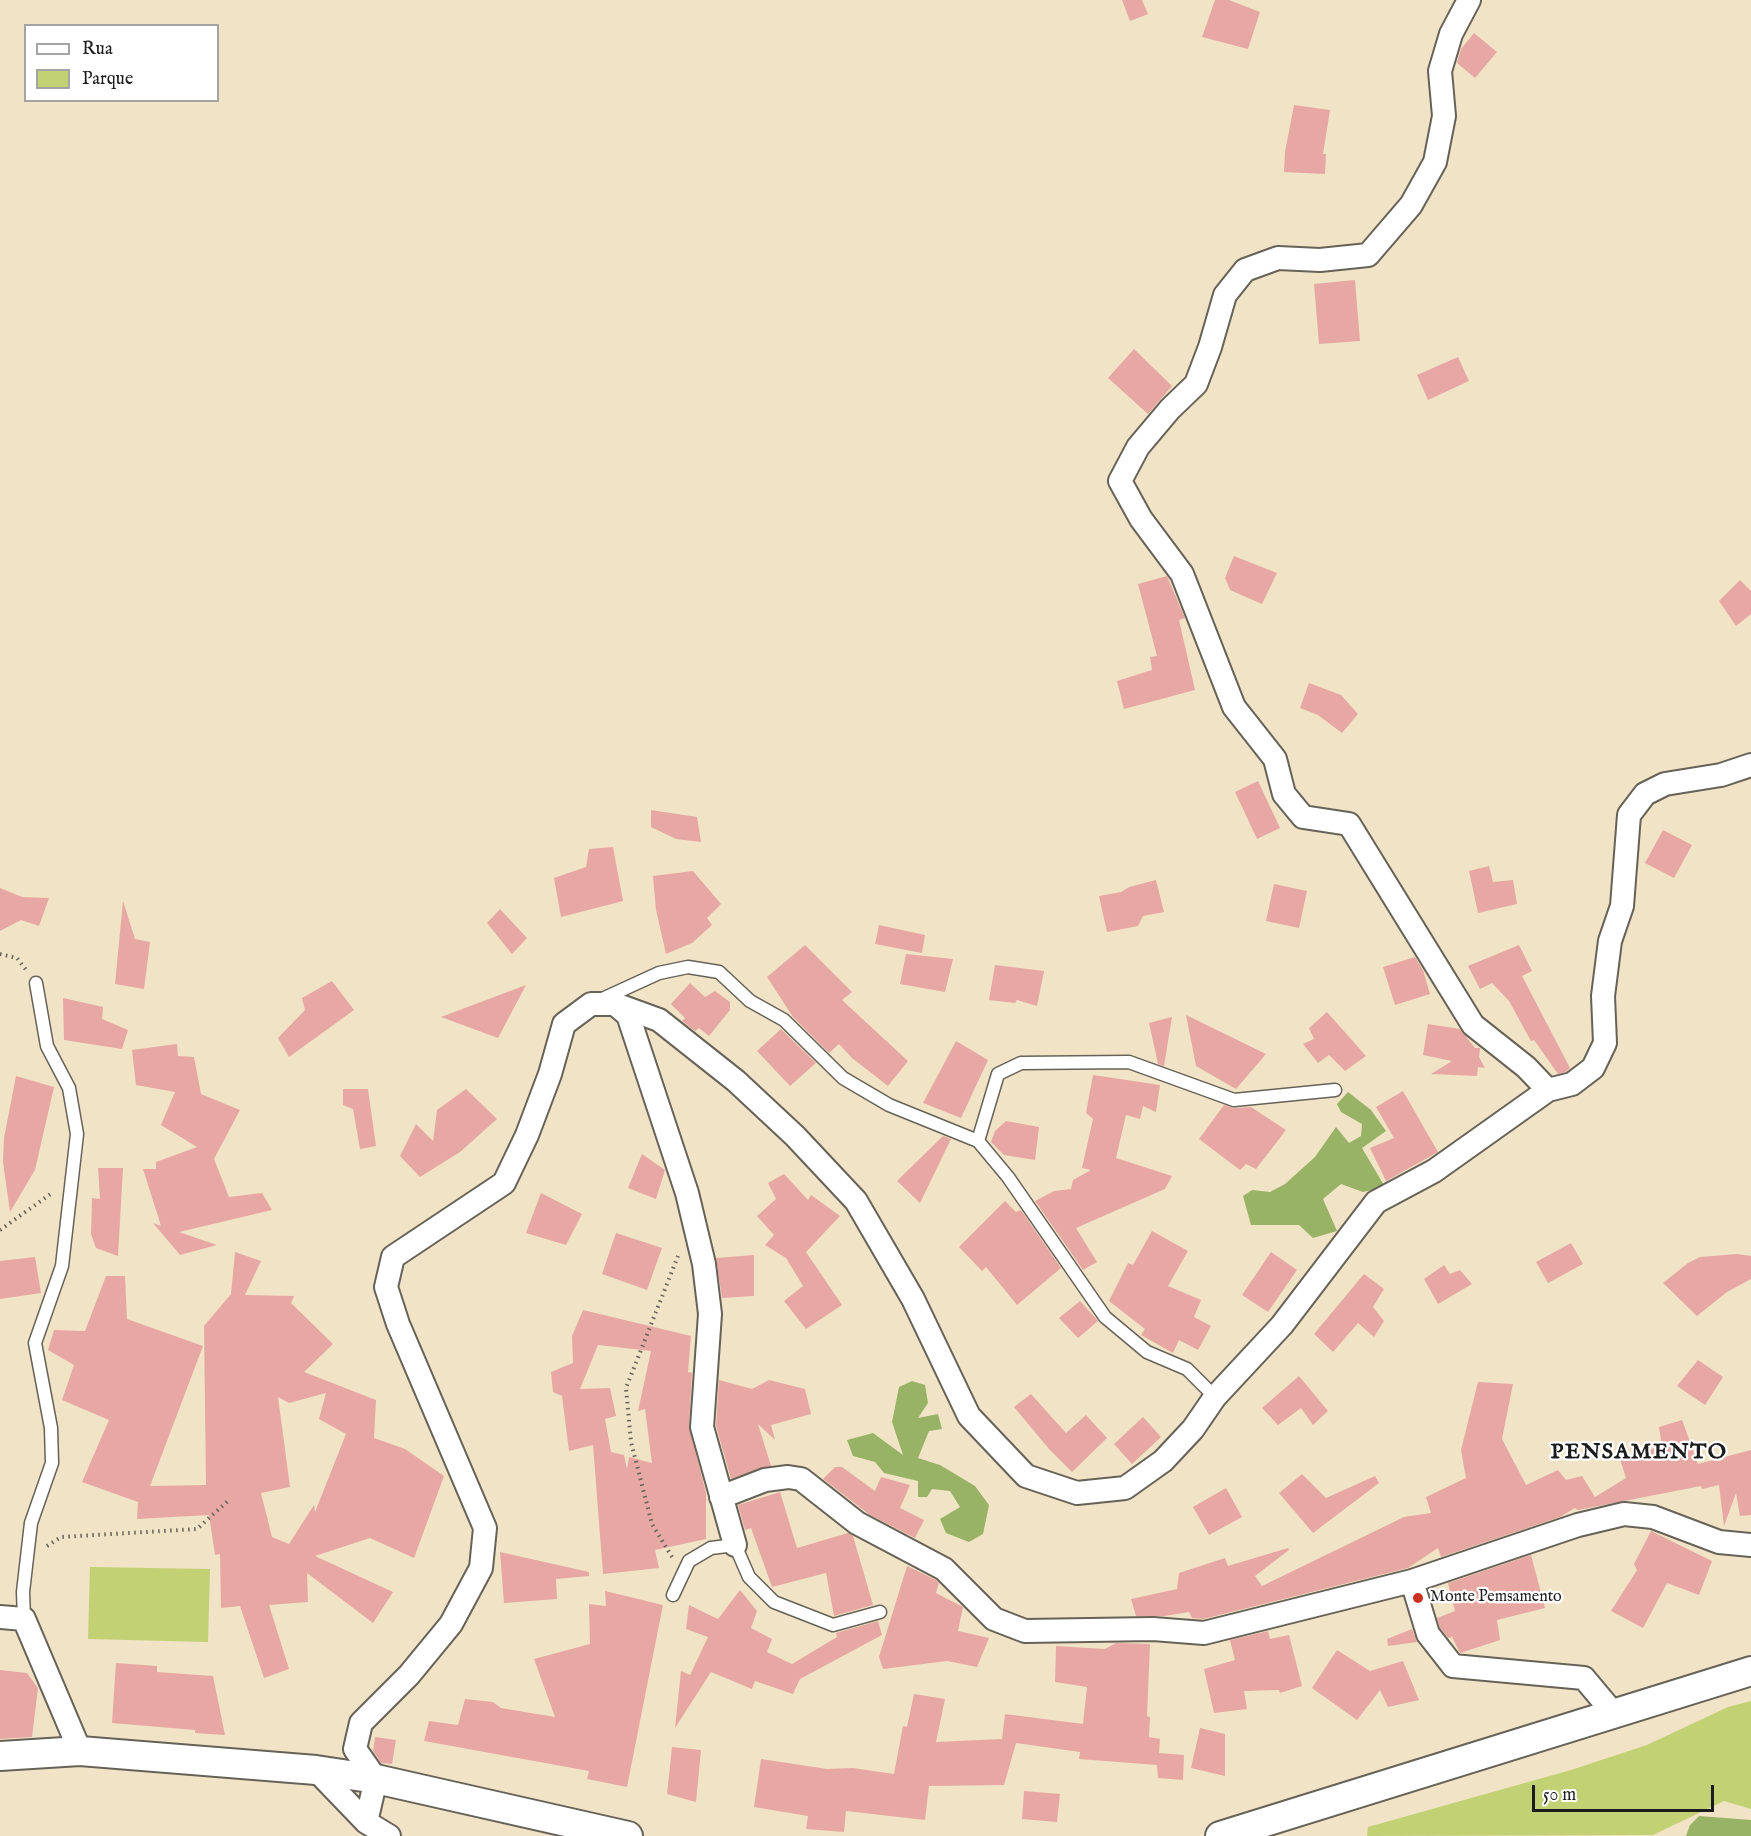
<!DOCTYPE html>
<html>
<head>
<meta charset="utf-8">
<style>
	body { margin:0 }
	#map { position:relative; width:1751px; height:1836px; overflow:hidden; background:#f1e3c6; font-family:"IM FELL English",serif }
	canvas { display:block }
	.legend { position:absolute; left:24px; top:24px; width:195px; height:78px; box-sizing:border-box; background:#fff; border:2px solid #a4a4a4; margin:0; padding:8px 10px; list-style:none; font-size:18px; color:#1c1c1c }
	.legend li { display:flex; align-items:center; gap:12px; height:30px }
	.legend b { width:30px; border:2px solid #a4a4a4 }
	.scale { position:absolute; left:1532px; top:1785px; width:182px; height:27px; box-sizing:border-box; border:3px solid #1c1c1c; border-top:0; padding-left:8px; font-size:18px; line-height:21px; white-space:nowrap; color:#1c1c1c; -webkit-text-stroke:4px #fff; paint-order:stroke }
</style>
</head>
<body>
<div id="map">
<canvas width="1751" height="1836"></canvas>
<ul class="legend">
<li><b style="height:8px;background:#fff"></b>Rua</li>
<li><b style="height:16px;background:#c1d173"></b>Parque</li>
</ul>
<div class="scale">50 m</div>
</div>
<script>
const c = document.querySelector('canvas').getContext('2d');
c.lineJoin = 'round';
function fill(path, color) {
  c.fillStyle = color;
  c.fill(path, 'evenodd');
}
function poly(rows) {
  const path = new Path2D();
  for (const r of rows) {
    path.moveTo(r[0], r[1]);
    for (let i = 2; i < r.length; i += 2) path.lineTo(r[i], r[i + 1]);
  }
  return path;
}
function stroke(path, color, width, dash) {
  c.strokeStyle = color;
  c.lineWidth = width;
  c.lineCap = dash ? 'butt' : 'round';
  c.setLineDash(dash || []);
  c.stroke(path);
}
function write(font, color, halo, rows, align = 'center') {
  c.font = font + ' "IM FELL English",serif';
  c.lineWidth = 4.5;
  c.setLineDash([]);
  c.textBaseline = 'middle';
  c.strokeStyle = halo;
  c.fillStyle = color;
  for (const [text, x, y, turn = 0] of rows) {
    c.save();
    c.translate(x, y);
    c.rotate((+turn || 0) * Math.PI / 180);
    c.textAlign = isNaN(turn) ? turn : align;
    if (halo) c.strokeText(text, 0, 0);
    c.fillText(text, 0, 0);
    c.restore();
  }
}
const green = poly([
	[90,1567,210,1569,208,1642,88,1639],
	[1751,1701,1751,1809,1724,1801,1653,1835,1367,1836,1368,1827,1571,1770,1647,1745,1728,1707]
]);
const forest = poly([
	[1348,1092,1371,1110,1386,1131,1362,1148,1385,1187,1363,1192,1341,1184,1323,1199,1337,1231,1313,1238,1299,1225,1251,1225,1243,1196,1252,1190,1270,1192,1285,1184,1315,1157,1336,1127,1349,1143,1361,1136,1362,1124,1341,1112,1337,1104],
	[912,1381,925,1385,928,1403,918,1418,938,1414,942,1429,929,1431,918,1458,940,1465,975,1486,989,1505,983,1534,969,1542,946,1533,940,1519,960,1507,950,1491,932,1489,927,1497,918,1497,918,1481,884,1473,875,1462,853,1456,847,1440,873,1433,903,1455,892,1422,899,1387],
	[1699,1816,1751,1820,1751,1836,1686,1836,1690,1825]
]);
const building = poly([
	[1122,0,1142,0,1148,14,1130,21],
	[1215,0,1229,0,1260,12,1248,49,1202,37],
	[1474,33,1497,52,1475,78,1457,63,1461,49],
	[1294,105,1330,110,1323,154,1326,154,1325,174,1284,172,1285,152],
	[1355,280,1360,341,1319,344,1314,284],
	[1134,349,1172,386,1148,414,1108,378],
	[1458,357,1469,381,1428,400,1417,375],
	[1234,556,1277,573,1262,604,1230,590,1225,578],
	[1167,576,1185,618,1179,620,1195,690,1124,709,1117,681,1152,670,1150,657,1157,656,1138,584],
	[1740,580,1751,591,1751,614,1736,626,1719,601],
	[1309,683,1341,695,1358,714,1342,733,1318,715,1300,708],
	[1258,781,1280,828,1257,839,1235,792],
	[651,810,697,817,701,842,676,839,651,827],
	[1663,830,1692,845,1674,878,1645,863],
	[613,847,623,901,561,917,554,878,586,867,589,849],
	[1489,866,1493,882,1513,880,1517,904,1478,913,1469,871],
	[693,871,721,904,707,918,712,925,692,943,666,954,656,910,653,876],
	[1156,880,1164,912,1143,916,1138,926,1107,932,1099,896,1121,892,1129,887],
	[1274,884,1307,891,1299,928,1266,921],
	[0,888,22,897,49,898,39,926,21,920,0,931],
	[123,901,135,939,150,942,144,989,115,984],
	[500,909,527,938,512,954,487,923],
	[879,925,925,935,922,953,875,944],
	[805,945,852,992,842,1000,908,1061,888,1086,852,1058,839,1044,829,1053,793,1017,767,977],
	[1519,945,1532,971,1522,976,1570,1068,1566,1072,1558,1074,1534,1040,1531,1041,1509,1001,1492,983,1480,989,1468,966],
	[906,954,953,959,945,992,900,984],
	[1415,957,1423,970,1430,994,1395,1005,1383,967],
	[995,965,1044,971,1037,1006,1017,1000,1015,1003,989,1000],
	[332,981,354,1010,289,1057,278,1038,305,1010,302,998],
	[690,983,705,997,715,991,730,1002,730,1010,709,1036,699,1028,695,1031,682,1021,685,1018,671,1004],
	[526,985,498,1038,441,1017],
	[63,998,103,1007,102,1019,128,1030,122,1049,64,1040],
	[1327,1012,1366,1056,1345,1071,1329,1055,1318,1063,1303,1044,1314,1039,1309,1028],
	[1186,1015,1266,1054,1236,1089,1196,1066],
	[1172,1017,1164,1066,1158,1064,1149,1023],
	[1428,1024,1460,1029,1475,1048,1480,1048,1479,1057,1485,1068,1478,1067,1477,1076,1431,1074,1452,1061,1423,1055],
	[781,1029,816,1063,790,1086,757,1051],
	[956,1041,988,1060,961,1118,923,1103],
	[177,1044,178,1056,194,1057,201,1094,240,1110,214,1159,229,1197,262,1193,272,1210,179,1232,217,1245,180,1255,153,1223,161,1226,143,1169,156,1169,156,1162,197,1147,161,1125,175,1092,136,1085,132,1050],
	[1093,1075,1160,1085,1156,1112,1143,1106,1140,1119,1126,1115,1116,1158,1172,1176,1165,1189,1076,1228,1097,1262,1083,1270,1035,1201,1054,1191,1071,1189,1073,1180,1091,1170,1082,1168,1093,1119,1086,1113],
	[16,1076,54,1087,35,1170,10,1212,3,1162,4,1138],
	[343,1089,368,1089,376,1146,360,1149,353,1109,343,1105],
	[466,1089,497,1119,460,1152,420,1177,400,1156,416,1124,433,1141,437,1110],
	[1403,1091,1438,1152,1386,1181,1370,1148,1394,1138,1376,1107],
	[1224,1105,1234,1108,1251,1107,1286,1130,1256,1169,1246,1164,1240,1170,1199,1139],
	[1006,1121,1039,1127,1035,1160,1004,1155,991,1142,995,1131],
	[943,1136,951,1139,920,1203,897,1181],
	[642,1154,665,1170,656,1199,628,1188],
	[98,1168,123,1168,118,1256,96,1248,91,1234,92,1198,100,1199],
	[784,1174,808,1200,811,1195,840,1216,806,1252,842,1305,806,1329,784,1301,803,1286,786,1258,765,1245,774,1235,757,1216,776,1199,768,1183],
	[541,1193,582,1214,566,1245,526,1233],
	[1005,1201,1016,1212,1021,1210,1061,1268,1017,1305,986,1267,982,1271,959,1247],
	[1152,1231,1188,1251,1168,1286,1201,1300,1194,1317,1211,1326,1198,1350,1179,1340,1173,1353,1141,1335,1145,1329,1109,1301,1128,1263,1133,1265],
	[616,1233,662,1248,647,1290,602,1274],
	[1571,1243,1583,1264,1548,1283,1536,1262],
	[235,1252,261,1261,245,1295,294,1296,291,1303,333,1344,304,1372,376,1400,374,1438,405,1449,444,1476,414,1558,370,1538,315,1556,393,1592,373,1623,307,1573,308,1602,269,1605,289,1669,264,1678,240,1606,221,1608,220,1554,215,1555,209,1515,137,1519,138,1502,82,1482,109,1420,62,1400,74,1365,48,1350,54,1330,85,1331,106,1276,125,1276,127,1319,203,1346,150,1486,206,1485,204,1326,231,1294],
	[326,1393,319,1419,346,1434,315,1512,314,1505,289,1544,272,1537,261,1493,290,1487,278,1397,289,1403],
	[1271,1252,1297,1270,1268,1312,1242,1295],
	[1737,1254,1751,1256,1751,1279,1727,1292,1697,1316,1663,1283,1688,1263,1700,1257],
	[754,1255,754,1296,722,1298,716,1258],
	[35,1257,41,1293,0,1299,0,1261],
	[1444,1265,1450,1274,1460,1270,1472,1284,1438,1304,1424,1279],
	[1364,1274,1384,1289,1373,1307,1384,1321,1374,1337,1358,1323,1333,1352,1314,1334],
	[1080,1301,1098,1321,1078,1338,1059,1318],
	[583,1310,691,1336,688,1372,692,1373,689,1426,706,1493,706,1539,655,1550,659,1568,603,1574,593,1445,569,1451,562,1396,553,1392,551,1372,573,1363,572,1336],
	[598,1345,651,1351,638,1411,645,1409,652,1463,629,1457,627,1469,624,1455,611,1452,605,1419,616,1416,610,1388,580,1389],
	[1698,1360,1723,1377,1705,1405,1677,1386],
	[1299,1376,1328,1411,1313,1425,1301,1408,1278,1425,1262,1408],
	[719,1380,752,1389,769,1380,805,1389,811,1414,771,1425,775,1440,758,1424,771,1466,731,1479,716,1426],
	[1478,1382,1513,1384,1502,1439,1526,1485,1558,1470,1566,1480,1582,1476,1595,1497,1626,1478,1620,1459,1662,1446,1659,1427,1682,1420,1698,1464,1751,1450,1751,1515,1740,1516,1736,1493,1724,1526,1719,1485,1702,1489,1701,1486,1578,1510,1575,1508,1560,1517,1441,1557,1438,1548,1408,1568,1203,1619,1192,1618,1189,1612,1165,1616,1136,1616,1131,1599,1177,1589,1179,1573,1225,1558,1228,1566,1288,1548,1289,1550,1255,1576,1262,1586,1404,1517,1431,1513,1426,1497,1466,1478,1461,1450],
	[1031,1394,1066,1433,1086,1415,1107,1438,1072,1472,1049,1449,1014,1407],
	[1143,1417,1161,1437,1132,1464,1114,1444],
	[835,1467,842,1467,875,1491,881,1477,910,1485,900,1508,924,1520,915,1538,870,1515,823,1479],
	[1302,1474,1326,1498,1375,1476,1379,1483,1313,1533,1279,1493],
	[1226,1488,1242,1517,1209,1535,1193,1507],
	[780,1492,797,1548,848,1533,853,1536,873,1605,834,1616,826,1573,772,1587,751,1528,745,1530,738,1505],
	[1651,1531,1712,1561,1699,1595,1667,1583,1643,1628,1611,1611,1637,1570,1634,1564],
	[500,1552,589,1572,589,1576,556,1579,557,1599,504,1603],
	[1531,1555,1545,1608,1497,1620,1500,1640,1460,1653,1452,1637,1448,1638,1440,1628,1437,1618,1455,1611,1448,1583],
	[907,1566,936,1580,939,1583,936,1593,963,1607,958,1631,989,1638,977,1667,947,1661,883,1669,879,1657],
	[740,1590,757,1611,751,1628,772,1639,767,1652,792,1664,837,1637,836,1633,878,1621,882,1635,800,1679,793,1694,755,1681,752,1689,711,1672,675,1728,681,1671,690,1675,708,1637,686,1629,689,1605,718,1619],
	[605,1591,663,1605,627,1787,587,1779,589,1771,424,1741,429,1721,458,1725,465,1699,493,1702,501,1708,555,1717,534,1659,590,1644,589,1604,606,1606],
	[1412,1629,1417,1642,1388,1646,1387,1639],
	[1268,1631,1270,1639,1289,1635,1302,1686,1280,1693,1279,1690,1244,1691,1247,1709,1214,1713,1204,1669,1235,1660,1230,1640],
	[1116,1643,1150,1644,1147,1716,1150,1717,1149,1737,1160,1739,1159,1753,1184,1755,1183,1780,1158,1778,1157,1765,1079,1759,1080,1752,1016,1743,1004,1785,929,1786,925,1820,846,1811,844,1832,806,1829,808,1816,754,1807,761,1759,827,1769,853,1768,894,1774,903,1726,907,1727,914,1694,945,1699,936,1742,1002,1739,1005,1714,1083,1724,1087,1687,1055,1682,1056,1646,1105,1649],
	[1337,1650,1370,1671,1403,1661,1419,1700,1388,1707,1380,1690,1357,1720,1312,1688],
	[116,1663,157,1666,157,1672,213,1676,225,1735,195,1733,195,1730,112,1723],
	[0,1670,27,1673,38,1688,32,1737,0,1739],
	[1200,1728,1225,1734,1225,1776,1191,1768],
	[375,1737,396,1740,392,1764,381,1763,373,1751],
	[672,1747,701,1750,696,1802,667,1794],
	[1024,1791,1060,1794,1057,1822,1022,1819]
]);
const path = poly([
	[0,954,17,958,27,971],
	[0,1230,52,1193],
	[47,1546,61,1537,197,1529,230,1499],
	[672,1557,652,1524,631,1442,626,1388,678,1256]
]);
const service = poly([
	[600,1000,659,973,688,967,719,972,750,1001,784,1020,843,1078,889,1105,978,1141,1008,1177,1105,1317,1147,1352,1187,1369,1215,1397],
	[978,1141,998,1074,1021,1063,1129,1062,1234,1100,1335,1090],
	[673,1595,689,1561,711,1548,735,1545,749,1577,774,1602,833,1625,880,1612],
	[24,1619,23,1592,31,1523,52,1463,51,1428,35,1343,62,1266,77,1134,69,1088,47,1046,36,983]
]);
const minor = poly([
	[615,1004,659,1020,736,1081,795,1136,856,1201,913,1299,969,1416,1026,1476,1077,1493,1125,1488,1163,1461,1193,1429,1215,1397,1282,1325,1376,1202,1434,1171,1548,1090,1526,1067,1473,1025,1349,824,1303,817,1284,794,1275,759,1234,707,1182,574,1141,519,1120,481,1138,447,1170,409,1196,384,1210,347,1225,295,1245,270,1278,258,1320,260,1368,255,1411,205,1435,162,1444,116,1440,71,1451,34,1469,0],
	[1548,1090,1572,1084,1593,1068,1605,1043,1603,996,1610,941,1622,906,1629,815,1645,794,1665,784,1721,775,1751,765],
	[721,1497,765,1480,788,1477,801,1479,857,1523,944,1569,994,1619,1025,1631,1153,1629,1204,1633,1412,1581,1578,1525,1624,1514,1653,1517,1719,1542,1751,1545],
	[1412,1581,1428,1634,1453,1666,1584,1678,1615,1715],
	[0,1617,24,1619,80,1751],
	[316,1770,366,1822,389,1836],
	[366,1822,376,1779,355,1749,361,1723,409,1675,451,1624,481,1568,485,1528,398,1324,386,1287,393,1257,504,1183,527,1135,550,1074,564,1024,591,1004,615,1004,628,1015,687,1193,704,1264,710,1314,702,1427,735,1545]
]);
const tertiary = poly([
	[0,1756,80,1751,316,1770,376,1779,628,1836],
	[1220,1836,1751,1671]
]);
const markers = [
	[1418,1598,6,"#c8321e"]
];
const poiNames = [
	["Monte Pemsamento",1430,1598]
];
const districtNames = [
	["PENSAMENTO",1639,1453]
];
fill(green, '#c1d173');
fill(forest, '#98b365');
fill(building, '#e7a8a3');
stroke(service, '#676258', 15);
stroke(minor, '#676258', 26);
stroke(tertiary, '#676258', 32);
stroke(path, '#676258', 4, [1.5, 4.5]);
stroke(service, '#fff', 12);
stroke(minor, '#fff', 22);
stroke(tertiary, '#fff', 28);
for (const [x, y, r, color] of markers) {
  const dot = new Path2D();
  dot.arc(x, y, r, 0, 2 * Math.PI);
  c.fillStyle = color;
  c.fill(dot);
  stroke(dot, '#fff', 2);
}
write('16px', '#1c1c1c', '#fff', poiNames, 'left');
c.letterSpacing = '1.5px';
write('bold 22px', '#1c1c1c', '#fff', districtNames);
c.letterSpacing = '0px';
</script>
</body>
</html>
